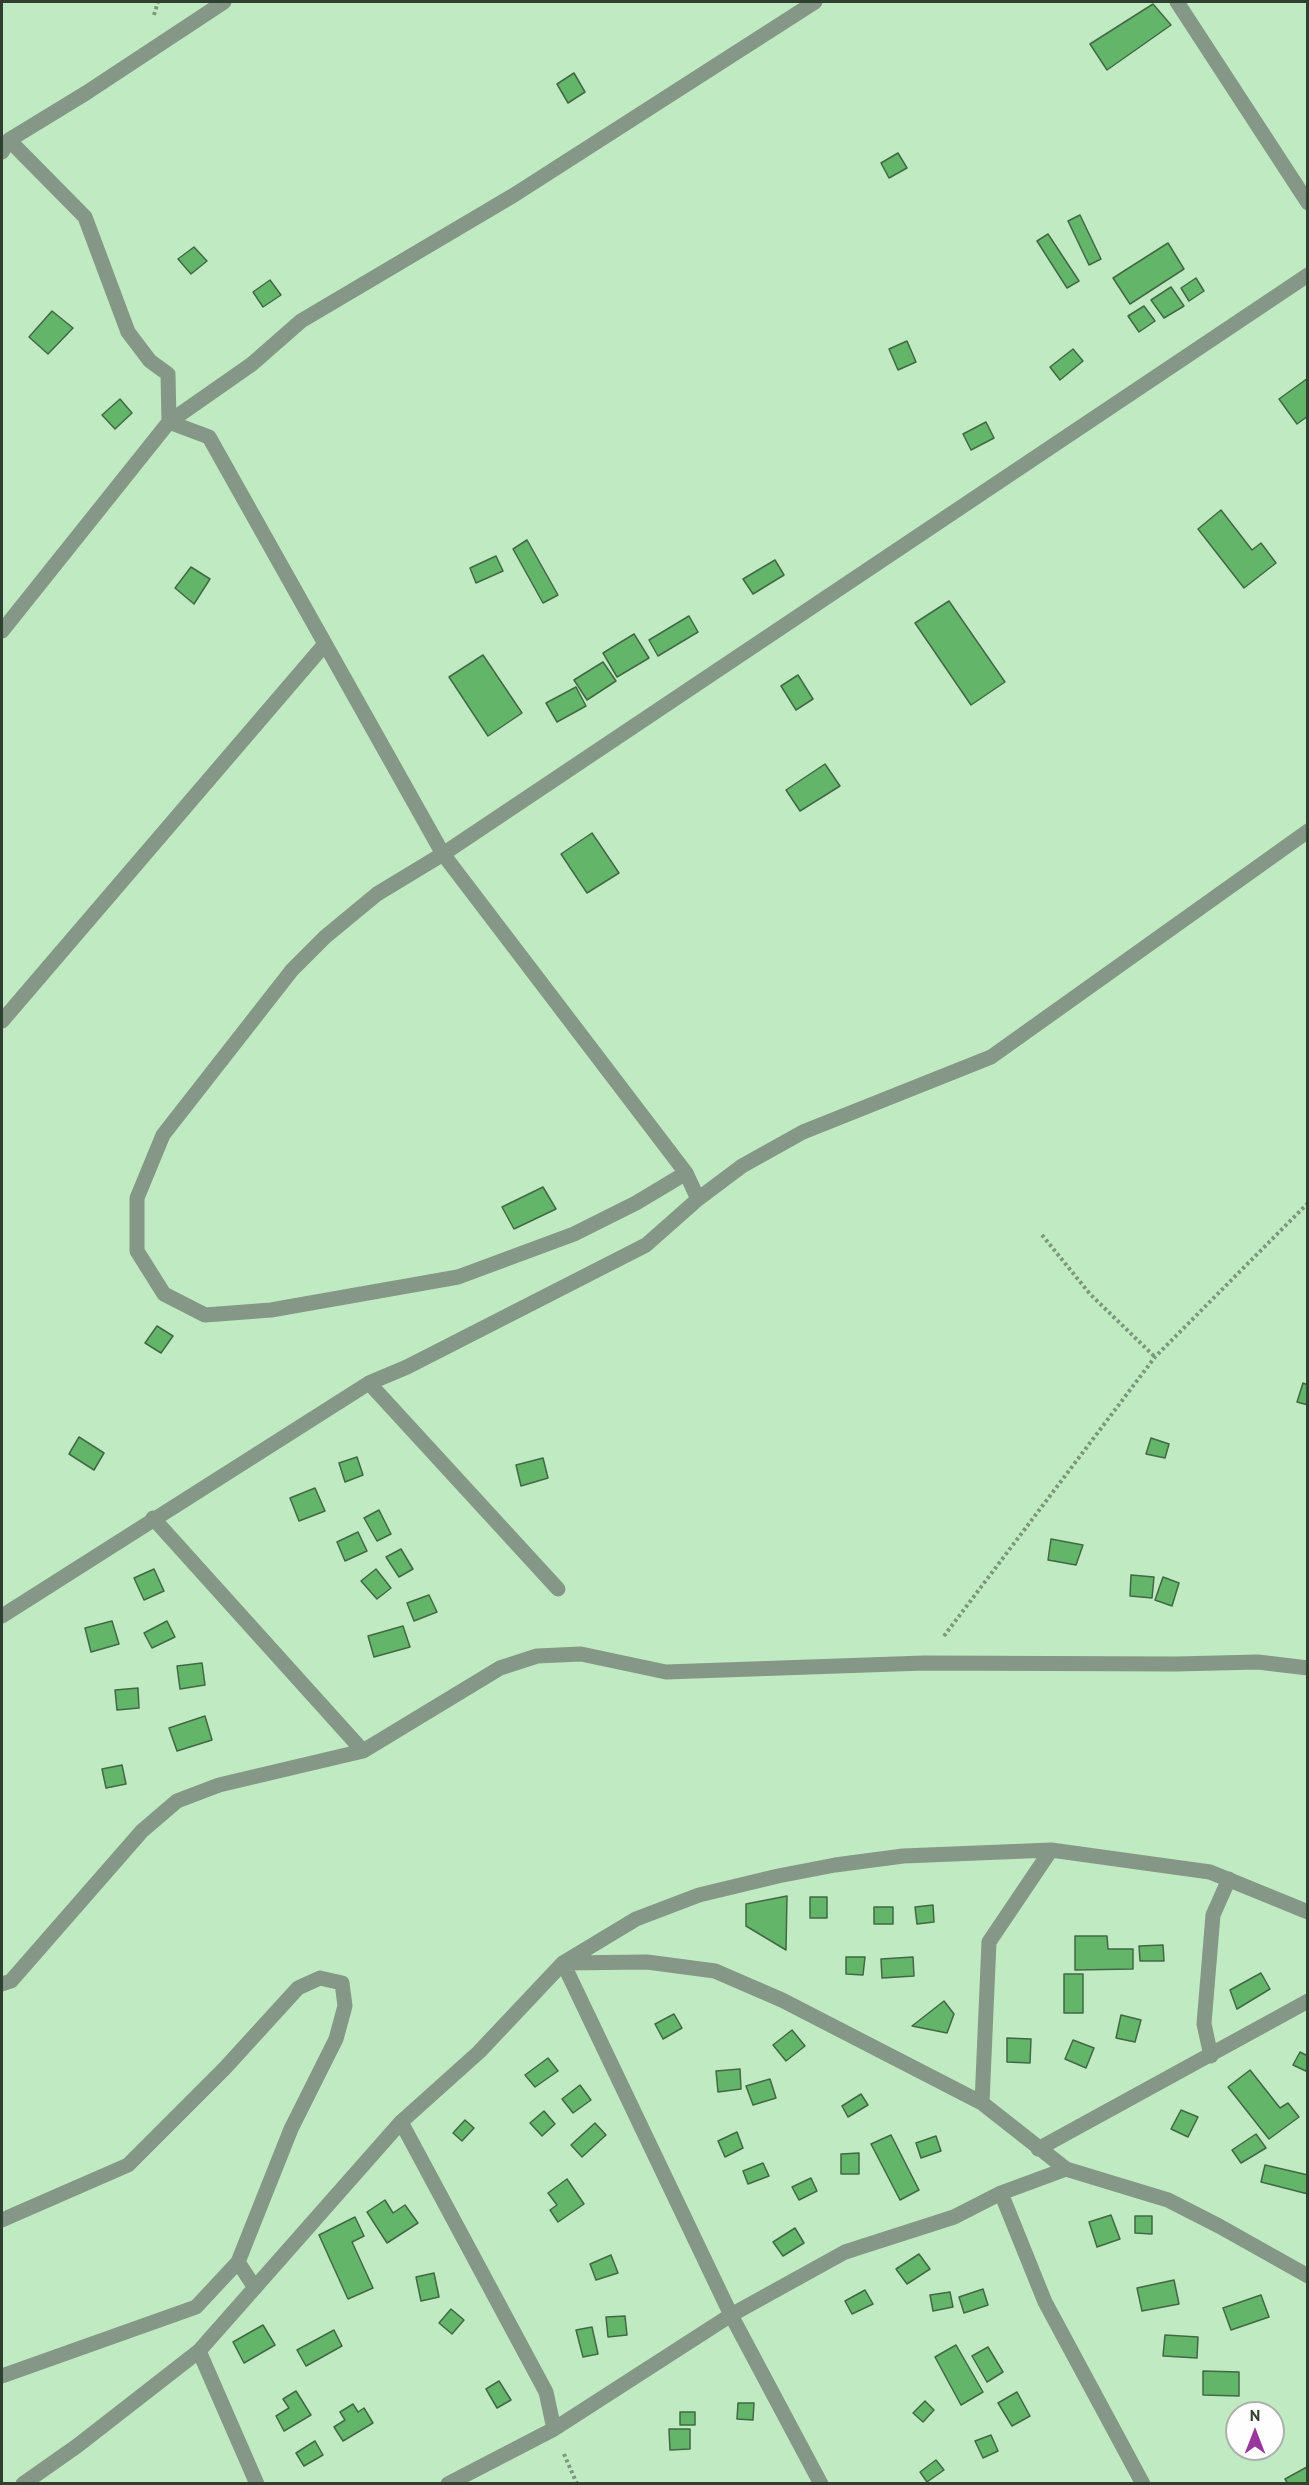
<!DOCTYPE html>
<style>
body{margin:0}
#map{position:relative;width:1309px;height:2485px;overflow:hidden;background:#c0eac1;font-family:"PT Sans",sans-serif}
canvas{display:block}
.frame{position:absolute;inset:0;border:3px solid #2f4030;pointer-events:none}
.north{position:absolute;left:1225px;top:2401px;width:60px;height:60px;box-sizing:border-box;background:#fefefe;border:2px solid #abb2ac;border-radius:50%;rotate:0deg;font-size:16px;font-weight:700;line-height:24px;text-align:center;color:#2f4030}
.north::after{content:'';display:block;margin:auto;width:21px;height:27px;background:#98369d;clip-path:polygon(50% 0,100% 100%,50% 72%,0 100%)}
</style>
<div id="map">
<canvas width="1309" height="2485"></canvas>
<div class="frame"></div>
<div class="north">N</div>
</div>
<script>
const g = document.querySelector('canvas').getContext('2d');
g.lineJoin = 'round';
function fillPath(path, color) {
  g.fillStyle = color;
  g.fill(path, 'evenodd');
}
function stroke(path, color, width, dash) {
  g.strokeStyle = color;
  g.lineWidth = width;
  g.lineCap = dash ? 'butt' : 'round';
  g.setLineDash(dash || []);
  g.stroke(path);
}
const building = new Path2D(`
 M1153,4l18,21 -64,45 -17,-26z
 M574,73l11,19 -17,11 -11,-19z
 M898,153l9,15 -18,10 -8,-15z
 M1080,215l21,44 -12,6 -21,-44z
 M1048,234l31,47 -12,7 -30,-47z
 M1168,243l16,26 -54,35 -17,-26z
 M194,247l13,14 -16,13 -13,-15z
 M1196,278l8,13 -15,10 -8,-13z
 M270,280l11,15 -18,12 -10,-15z
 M1171,287l13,19 -20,12 -13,-18z
 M1144,306l11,15 -16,11 -11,-16z
 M52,311l21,17 -25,26 -19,-17z
 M907,341l9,21 -18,8 -9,-21z
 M1073,349l10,12 -23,19 -10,-13z
 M1308,378v38l-11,8 -18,-25z
 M120,399l12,14 -17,16 -13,-14z
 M986,422l8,16 -23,12 -8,-16z
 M1221,510l31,40 9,-7 15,20 -32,25 -46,-59z
 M527,540l31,55 -15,8 -30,-54z
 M496,556l7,15 -27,12 -6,-15z
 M775,560l9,15 -31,19 -10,-15z
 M191,567l19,12 -16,25 -19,-16z
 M949,601l56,81 -34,23 -56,-82z
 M689,616l9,16 -40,24 -9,-16z
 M634,634l15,24 -32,19 -14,-24z
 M483,655l39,58 -34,23 -39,-59z
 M603,662l13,19 -29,19 -13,-20z
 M798,675l15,24 -17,11 -15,-24z
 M576,687l10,19 -29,16 -11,-19z
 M825,764l15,22 -40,25 -14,-21z
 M592,833l27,40 -32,20 -26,-39z
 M543,1187l13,22 -42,20 -12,-22z
 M157,1326l16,10 -12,17 -16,-10z
 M1303,1383l5,2v20l-11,-3z
 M79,1437l25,16 -10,17 -25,-16z
 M1151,1438l18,6 -4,14 -19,-4z
 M357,1457l6,18 -18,7 -6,-19z
 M543,1458l5,20 -27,8 -5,-21z
 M315,1488l10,23 -26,10 -9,-23z
 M379,1510l12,24 -14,7 -13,-23z
 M358,1532l9,19 -22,10 -8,-19z
 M1051,1539l32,6 -7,20 -28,-5z
 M401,1549l12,20 -14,8 -13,-20z
 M154,1569l10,22 -20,9 -10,-22z
 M376,1569l15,19 -14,11 -16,-18z
 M1131,1575l23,2 -2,21 -22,-2z
 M1163,1577l16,6 -7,23 -17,-6z
 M429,1595l8,17 -23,9 -7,-18z
 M112,1621l7,23 -28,8 -6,-24z
 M167,1621l8,16 -23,11 -8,-15z
 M403,1626l7,21 -36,10 -6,-21z
 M202,1663l3,22 -25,4 -3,-23z
 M138,1688l1,20 -22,2 -2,-20z
 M205,1716l7,24 -35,11 -8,-23z
 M122,1765l4,19 -20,4 -4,-19z
 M787,1896l-1,54 -40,-24v-22z
 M810,1897h17v21h-17z
 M933,1905l1,17 -17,2 -2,-17z
 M874,1907h19v17h-19z
 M1075,1936h32l1,13h25v20l-58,1z
 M1163,1945l1,16h-24l-1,-15z
 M846,1957h19l-2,18 -17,-1z
 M913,1957l1,19 -32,2 -1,-19z
 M1261,1973l9,16 -33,20 -7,-19z
 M1064,1974h19v39h-19z
 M944,2001l10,13 -7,19 -35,-7z
 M674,2014l8,14 -19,11 -8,-15z
 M1121,2015l20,5 -6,22 -19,-4z
 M792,2030l13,16 -19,15 -13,-16z
 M1007,2038l24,1 -1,24 -23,-1z
 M1073,2040l21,8 -8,20 -21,-9z
 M1300,2052l8,4v16l-15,-7z
 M548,2058l10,13 -23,16 -10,-12z
 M740,2069l1,20 -23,3 -2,-21z
 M1250,2070l30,38 8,-5 11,14 -30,22 -41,-52z
 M770,2079l6,19 -23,7 -7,-19z
 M580,2085l11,15 -18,13 -11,-14z
 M861,2094l7,11 -20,12 -6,-11z
 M1181,2110l17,7 -10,20 -17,-8z
 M544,2111l11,13 -13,12 -12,-13z
 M465,2120l9,8 -12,13 -9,-8z
 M595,2123l11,12 -24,22 -11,-12z
 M737,2132l6,16 -18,9 -7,-16z
 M1256,2134l10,14 -25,15 -9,-13z
 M891,2135l28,55 -19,10 -29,-56z
 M936,2136l5,15 -20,7 -5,-15z
 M859,2153v21h-18v-20z
 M763,2163l6,13 -21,8 -5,-13z
 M1265,2165l43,10v19l-47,-12z
 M811,2178l6,13 -18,9 -7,-13z
 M567,2179l17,25 -26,18 -8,-12 7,-5 -9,-12z
 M385,2200l8,13 12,-8 13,18 -31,20 -20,-31z
 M1111,2215l9,24 -23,8 -8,-25z
 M1135,2216h17v18l-17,-1z
 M355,2217l9,19 -12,6 21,46 -25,11 -29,-64z
 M795,2228l9,15 -21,13 -10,-14z
 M919,2254l11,15 -23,15 -11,-15z
 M611,2255l7,18 -22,7 -6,-16z
 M434,2273l5,24 -18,4 -5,-24z
 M1174,2280l5,24 -37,7 -5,-23z
 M983,2289l5,16 -24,8 -5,-16z
 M865,2290l8,14 -21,10 -7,-13z
 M950,2292l3,15 -20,4 -3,-16z
 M1261,2295l8,22 -38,13 -8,-22z
 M451,2309l13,11 -12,14 -13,-11z
 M625,2316l2,19 -19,2 -2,-20z
 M263,2325l12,20 -31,18 -11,-21z
 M592,2327l6,27 -15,3 -7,-27z
 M334,2330l8,16 -36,20 -9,-16z
 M1165,2335l33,2 -1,21 -34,-2z
 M956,2345l27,47 -22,13 -26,-48z
 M988,2347l15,25 -16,10 -15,-26z
 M1203,2371l36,1v24l-36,-1z
 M499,2381l12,19 -14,8 -11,-19z
 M296,2391l15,24 -27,16 -8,-15 13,-8 -6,-9z
 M1017,2392l13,24 -18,10 -14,-23z
 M925,2401l9,9 -11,12 -10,-9z
 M738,2403h16l-1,17 -16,-1z
 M353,2404l5,8 6,-4 9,15 -30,18 -9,-14 11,-7 -5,-8z
 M680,2412h15v13h-15z
 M669,2429h21v20l-20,1z
 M991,2435l7,16 -15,7 -8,-17z
 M315,2441l8,14 -19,11 -8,-13z
 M936,2460l8,10 -17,12 -7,-10z
 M1307,2467l1,17h-20l-3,-5z`);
fillPath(building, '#63b56a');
stroke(building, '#436845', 1.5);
stroke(new Path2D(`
 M154,15l4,-13
 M1042,1235l48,59 65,63
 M944,1636l211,-279 153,-154
 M564,2454l13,30`), '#7a987b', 4, [3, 3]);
stroke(new Path2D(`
 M1177,2l131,201
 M9,140l76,77 43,115 22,29 18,13 1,48 40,15 234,417 243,319 12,26
 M2,152l7,-12 77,-47 138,-91
 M2,631l167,-209 83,-58 49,-43 213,-126 301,-193
 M2,1021l323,-377
 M686,1173l-50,30 -62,31 -116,43 -187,33 -66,5 -41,-21 -27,-43v-53l26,-63 129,-165 33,-33 52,-43 66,-40 865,-579
 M369,1383l189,206
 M153,1518l210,233
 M2,1616l367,-233 38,-16 239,-122 52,-46 44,-33 61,-34 188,-75 317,-226
 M2,1984l9,-3 131,-150 35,-30 42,-16 144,-34 137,-83 37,-12 44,-2 85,18 258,-9 252,1 82,-2 50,6
 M1211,2056l-7,-32 9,-109 16,-36
 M982,2103l7,-161 62,-92
 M401,2122l145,270 8,37
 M1038,2149l270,-148
 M1001,2193l44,109 98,182
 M2,2220l126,-55 97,-97 73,-80 22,-10 22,5 3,23 -9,33 -45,90 -53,133 17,26
 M199,2351l58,133
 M2,2376l194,-69 42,-45
 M23,2484l54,-38 122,-95 202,-229 78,-70 84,-89 73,-44 63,-24 79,-19 57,-11 68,-9 148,-6 159,22 98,40
 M448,2484l106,-55 177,-114 114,-63 109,-35 47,-24 65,-24
 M821,2484l-90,-169 -168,-352 84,-1 68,9 67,29 200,103 84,66 102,31 51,26 89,50`), '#859786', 15);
</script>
